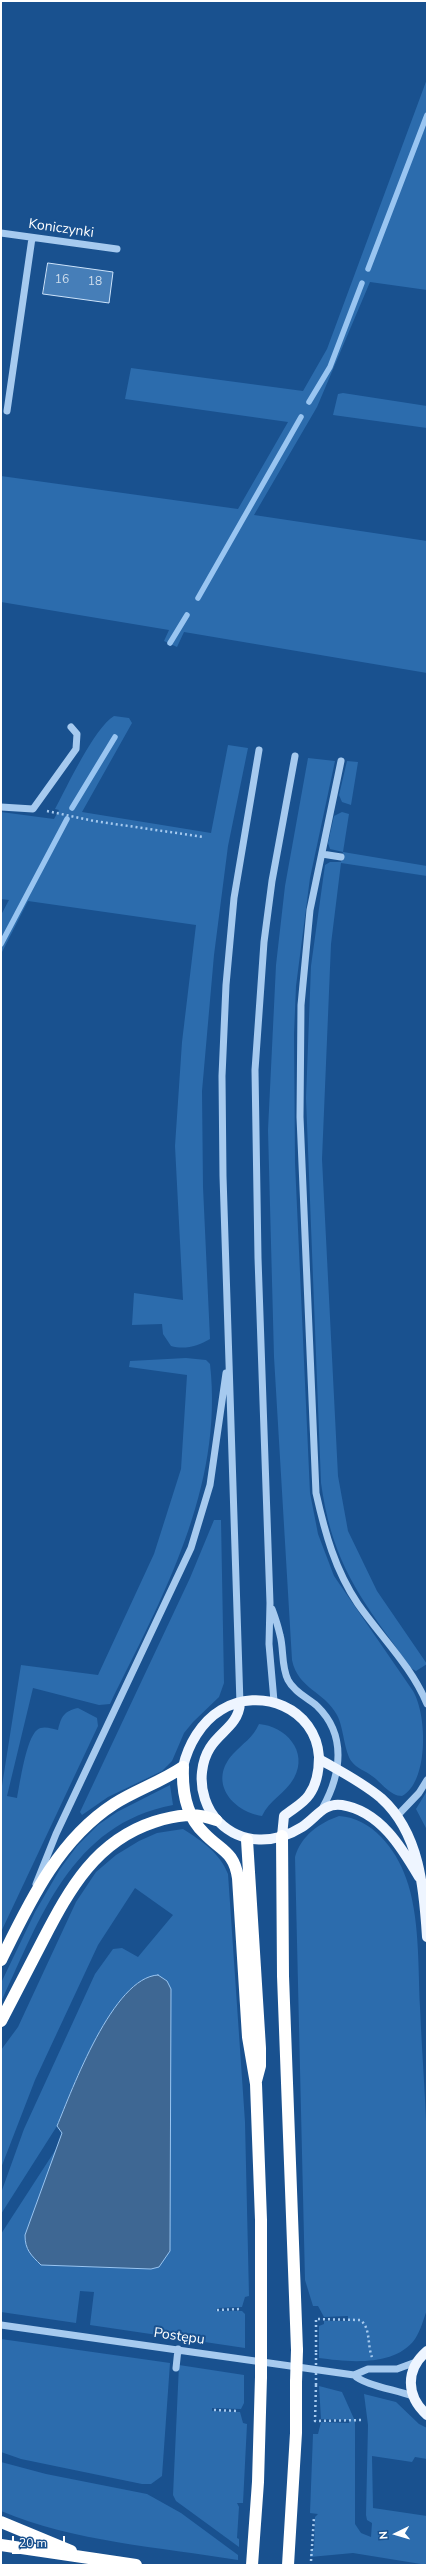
<!DOCTYPE html>
<meta charset="utf-8">
<style>
body{margin:0}
#map{position:relative;width:428px;height:2566px;overflow:hidden;background:#19518f;font-family:"Nunito Sans",sans-serif}
canvas{display:block}
.frame{position:absolute;inset:0;border:2px solid #fff;pointer-events:none}
.north{position:absolute;left:376px;top:2514px;width:40px;height:40px;-webkit-text-stroke:3px #19518f;paint-order:stroke;rotate:265deg;font-size:11px;font-weight:700;line-height:16px;text-align:center;color:#fff}
.north::after{content:'';display:block;margin:auto;width:14px;height:18px;background:#fff;clip-path:polygon(50% 0,100% 100%,50% 72%,0 100%)}
.scale{position:absolute;left:12px;top:2536px;width:53px;height:18px;box-sizing:border-box;border:2px solid #fff;border-top:0;padding-left:5px;font-size:12px;line-height:14px;white-space:nowrap;color:#fff;-webkit-text-stroke:3px #19518f;paint-order:stroke}
</style>
<div id="map">
<canvas width="428" height="2566"></canvas>
<div class="frame"></div>
<div class="north">N</div>
<div class="scale">20 m</div>
</div>
<script>
const g = document.querySelector('canvas').getContext('2d');
g.lineJoin = 'round';
function fillPath(path, color) {
  g.fillStyle = color;
  g.fill(path, 'evenodd');
}
function stroke(path, color, width, dash) {
  g.strokeStyle = color;
  g.lineWidth = width;
  g.lineCap = dash ? 'butt' : 'round';
  g.setLineDash(dash || []);
  g.stroke(path);
}
function write(font, color, halo, rows, align = 'center') {
  g.font = font + ' "Nunito Sans",sans-serif';
  g.lineWidth = 4;
  g.setLineDash([]);
  g.textBaseline = 'middle';
  g.strokeStyle = halo;
  g.fillStyle = color;
  for (const [text, x, y, turn = 0] of rows) {
    g.save();
    g.translate(x, y);
    g.rotate((+turn || 0) * Math.PI / 180);
    g.textAlign = isNaN(turn) ? turn : align;
    if (halo) g.strokeText(text, 0, 0);
    g.fillText(text, 0, 0);
    g.restore();
  }
}
fillPath(new Path2D(`
 M427,79v211l-57,-8 -53,125 -63,108 173,26v132l-243,-41 -7,15 -13,-6 5,-11 -168,-28v-126l237,33 50,-87 -163,-23 6,-31 172,23 24,-42z
 M343,393l84,13v22l-94,-13 5,-21z
 M114,716l15,2 3,5 -50,89 129,21 17,-88 20,3 -20,98 -14,109 -12,136 1,96 7,152c-12,7 -25,11 -39,7l-8,-12 -1,-10 -30,1 2,-32 49,7 -8,-154 7,-104 14,-117 -168,-24 -27,53v-39l8,-15 -8,-1v-87l53,7 5,-9 -4,-1c12,-22 39,-81 59,-93z
 M308,758l27,3 -25,117 -14,108 -2,48 1,129 15,330 8,41 16,42 79,115c15,26 15,92 -11,105 -12,0 -21,-14 -30,-20 -6,-5 -16,-8 -20,-14 -8,-10 -8,-34 -15,-47 -13,-24 -39,-26 -45,-55l-18,-303 -6,-227 8,-165 9,-79z
 M347,761l11,1 -7,43 -9,-3 -3,-7z
 M342,812l7,2 -6,38 84,14v10l-86,-13 -10,81 -9,215 16,317 10,55 29,60 50,73 -11,7c-10,-4 -17,-20 -23,-28 -41,-56 -62,-90 -72,-160l-15,-385 5,-132 14,-101 5,-3h11l2,-10 -13,-3 -2,-6 6,-27z
 M186,1358l20,2 4,4c14,124 -48,234 -100,340l-11,1 -66,-17 -26,108 10,2c3,-15 9,-59 20,-68 6,-5 15,-1 21,0 3,-13 6,-19 20,-22l19,10 1,8 -97,206v-140l20,-127 77,10 56,-121 27,-85 6,-94 -58,-8 1,-6z
 M214,1520h7l3,163 -5,14 -26,25 -9,11 -12,28 -10,10 -54,26 -26,18 -2,-3 110,-234z
 M259,1724c26,2 50,27 35,54 -8,15 -25,22 -32,38 -31,-5 -54,-35 -29,-62 10,-11 20,-16 26,-30z
 M170,1785l3,20c-102,19 -133,114 -172,197v-19l34,-71 25,-43 17,-23 21,-21 19,-13z
 M427,1791v39l-11,-21z
 M339,1816c33,2 57,33 67,62 14,38 12,90 14,129 2,48 6,95 7,143 1,53 0,107 0,160 -4,10 -6,20 -12,29 -20,28 -67,23 -96,19v-32l5,-2v-3h24v-5l-24,1 -6,-11h-5l-8,-26 -10,-423c6,-21 24,-34 44,-41z
 M183,1829c19,12 37,24 45,45l17,248 4,174 -4,1 -3,10 -25,1 -1,3h26l3,3v34l-155,-23 4,-33 -14,-1 -4,32 -75,-11v-78l57,-88 -33,89c0,15 6,20 16,30l110,4 8,-2 11,-16 1,-262 -4,-8 -9,-6 -77,93 -24,58 -56,88v-21l23,-64 71,-155 18,-25 9,-1 16,9 35,-42 -38,-27 -37,57 -63,135 -34,88v-118l17,-23 58,-125 20,-30 20,-17 23,-14 18,-8z
 M1,2339l169,24 -8,113 -11,8h-9l-121,-25 -20,-7z
 M179,2365l65,10v28l-3,6 -29,-1v3l28,1 3,11 4,1 -4,79h-6l2,4 -2,31 2,1v8l-63,-46 -3,-6z
 M319,2386l23,6 13,29v103l6,9 10,4 1,-14 -5,-3 -1,-5 2,-90 -4,-31 32,8 23,22 8,4v31l-12,-2 -3,5 -40,-6 1,52 54,8v49l-74,-12 -43,4 1,-8 3,-1 1,-31 3,-3 -8,-1 3,-79h5l3,-12 28,1 1,-3 -29,-1z
 M1,2462l45,12 101,20 34,19 57,42v5c-79,-13 -163,-18 -237,-49z`), '#2c6cad');
const water = new Path2D(`
 M158,1975l9,6 4,8 -1,262 -11,16 -8,2 -110,-4c-10,-10 -16,-15 -16,-30l37,-102 -5,-7c15,-36 56,-149 101,-151z`);
fillPath(water, '#3e6793');
stroke(water, '#99c5f1', 1);
stroke(new Path2D(`
 M368,269l59,-154
 M309,402l21,-35 32,-84
 M198,598l103,-181
 M170,643l17,-28
 M72,808l43,-71
 M1,944l66,-125`), '#99c5f1', 5.5);
const building = new Path2D(`
 M48,263l65,9 -4,31 -66,-9z`);
fillPath(building, '#467eb8');
stroke(building, '#cde3fa', 1);
stroke(new Path2D(`
 M47,811l47,10 110,16
 M217,2310l24,-1
 M316,2352v-33l44,1c11,7 7,25 12,37
 M316,2385l-1,36 47,-1
 M214,2410l25,1
 M311,2561l3,-44`), '#a6caef', 2.5, [2, 3]);
stroke(new Path2D(`
 M1,233l116,16
 M7,411l25,-173
 M341,761l-31,149 -9,95 -1,112 16,376c9,40 19,77 42,111 23,33 54,63 69,100
 M1,807l32,2 43,-60 1,-15 -6,-7
 M322,854l19,3
 M272,1609c3,8 6,17 8,26 4,14 1,31 8,45 6,12 20,18 29,26 30,29 24,68 6,101
 M274,1701l-5,-57 1,-41 -12,-345 -3,-188 9,-128 8,-61 23,-125
 M240,1704l-17,-528 -1,-100 4,-91 8,-87 25,-148
 M397,1816l22,-23 8,-13
 M36,1884l20,-50 135,-286 19,-63 16,-112
 M1,2325l353,50c9,10 43,15 58,21
 M176,2368l2,-19
 M354,2375l14,-6h29l19,-7`), '#a6caef', 7);
stroke(new Path2D(`
 M240,1704c-3,29 -34,29 -38,68 -2,17 4,38 17,50 23,23 56,22 83,5 14,-9 22,-25 40,-22 38,6 60,43 77,72
 M319,1759c21,12 43,23 62,39 39,35 43,91 46,139
 M183,1767c5,-22 18,-45 38,-57 39,-24 95,-2 98,47 0,12 -2,27 -10,38 -6,9 -17,14 -25,21l-2,20
 M427,2351c-22,19 -21,45 0,64`), '#eef5ff', 10);
stroke(new Path2D(`
 M183,1767c-1,24 3,49 21,66 17,18 30,18 34,45l10,159 8,47 5,136v126
 M282,1836l1,140 14,374
 M247,1840l13,208v18l-4,15
 M1,1960c28,-57 57,-120 113,-156 22,-14 47,-22 69,-37
 M1,2021c14,-27 28,-54 42,-81 27,-52 53,-99 111,-118 22,-7 41,-10 62,-2
 M1,2522l70,29
 M1,2545l135,20
 M252,2565l6,-83 3,-105
 M288,2565l8,-132v-51`), '#fff', 12);
stroke(new Path2D(`
 M316,2385v-33`), '#a6caef', 2.5, [2, 3]);
stroke(new Path2D(`
 M261,2377v-31
 M296,2382l1,-32`), '#fff', 12);
write('12px', '#d1dfed', null, [
 ["16",62,280],
 ["18",95,282]
]);
write('14px', '#fff', '#19518f', [
 ["Koniczynki",61,229,8],
 ["Postępu",179,2337,8]
]);
</script>
